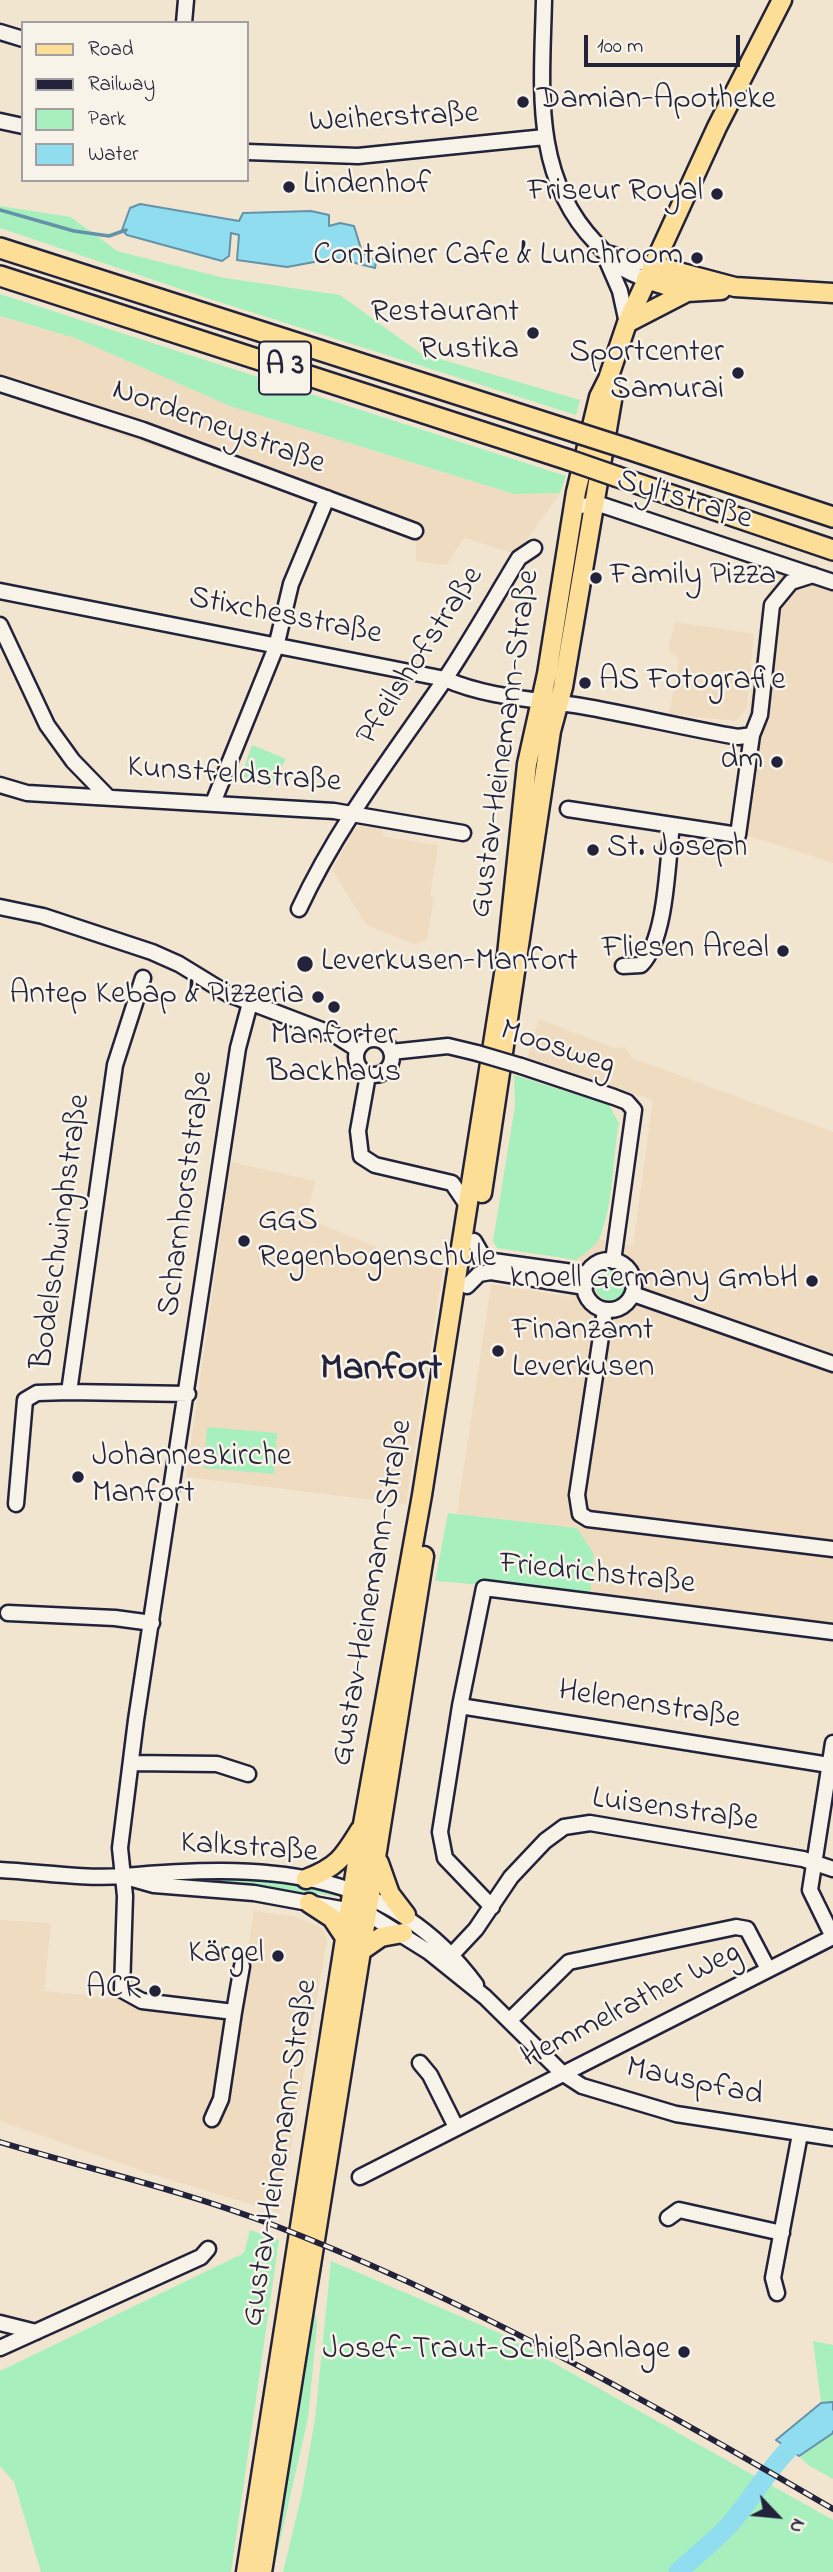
<!DOCTYPE html>
<meta charset="utf-8">
<style>
body{margin:0}
#map{position:relative;width:833px;height:2572px;overflow:hidden;background:#f2e5d0;font-family:"Indie Flower",sans-serif}
canvas{display:block}
.legend{position:absolute;left:21px;top:21px;width:228px;height:161px;box-sizing:border-box;background:#f7f3e8;border:2px solid #a29fa3;margin:0;padding:9px 12px;list-style:none;font-size:21px;color:#22223b}
.legend li{display:flex;align-items:center;gap:14px;height:35px}
.legend b{width:35px;border:2px solid #a29fa3}
.north{position:absolute;left:742px;top:2481px;width:70px;height:70px;-webkit-text-stroke:5px #f7f3e8;paint-order:stroke;rotate:116deg;font-size:19px;font-weight:700;line-height:28px;text-align:center;color:#22223b}
.north::after{content:'';display:block;margin:auto;width:24px;height:32px;background:#22223b;clip-path:polygon(50% 0,100% 100%,50% 72%,0 100%)}
.scale{position:absolute;left:584px;top:35px;width:156px;height:32px;box-sizing:border-box;border:4px solid #22223b;border-top:0;padding-left:9px;font-size:21px;line-height:24px;white-space:nowrap;color:#22223b;-webkit-text-stroke:5px #f7f3e8;paint-order:stroke}
</style>
<div id="map">
<canvas width="833" height="2572"></canvas>
<ul class="legend">
<li><b style="height:9px;background:#fcde96"></b>Road</li>
<li><b style="height:9px;background:#22223b"></b>Railway</li>
<li><b style="height:19px;background:#a7efbd"></b>Park</li>
<li><b style="height:19px;background:#90ddf0"></b>Water</li>
</ul>
<div class="north">N</div>
<div class="scale">100 m</div>
</div>
<script>
const g = document.querySelector('canvas').getContext('2d');
g.lineJoin = 'round';
function fillPath(path, color) {
  g.fillStyle = color;
  g.fill(path, 'evenodd');
}
function stroke(path, color, width, dash) {
  g.strokeStyle = color;
  g.lineWidth = width;
  g.lineCap = dash ? 'butt' : 'round';
  g.setLineDash(dash || []);
  g.stroke(path);
}
function write(font, color, halo, rows, align = 'center') {
  g.font = font + ' "Indie Flower",sans-serif';
  g.lineWidth = 5;
  g.setLineDash([]);
  g.textBaseline = 'middle';
  g.strokeStyle = halo;
  g.fillStyle = color;
  for (const [text, x, y, turn = 0] of rows) {
    g.save();
    g.translate(x, y);
    g.rotate((+turn || 0) * Math.PI / 180);
    g.textAlign = isNaN(turn) ? turn : align;
    if (halo) g.strokeText(text, 0, 0);
    g.fillText(text, 0, 0);
    g.restore();
  }
}
fillPath(new Path2D(`
 M0,316l75,22 155,68 284,88 46,-1 -43,61 -53,-16 -18,27 -30,-4v-23l-416,-145z
 M802,561l31,11v291l-99,-32 27,-220 13,-33z
 M675,622l79,12 -7,74 -11,13 -67,-7 10,-54 -11,-11z
 M362,824l19,3 3,10 54,8 -8,51 4,2 -7,42 -12,4 -49,-19 -34,-56 23,-40z
 M539,1019l75,29 11,-1 7,11 201,74v494l-243,-32 4,-40 -17,-26 -120,-14 34,-230 79,13 6,-37 23,-21 34,7 20,-146 -126,-43z
 M231,1162l84,19 -9,37 101,42 36,9 -37,235 -220,-27z
 M254,1911l42,6 28,12 3,12 -47,272 -132,-40 -148,-52v-201l51,3 -7,68 195,19z`), '#efdbc0');
fillPath(new Path2D(`
 M0,206l71,11 46,34 108,27 115,17 80,58 160,47 -4,15 -363,-115 -213,-72z
 M0,294l566,182 -6,17 -46,1 -284,-88 -155,-68 -75,-22z
 M252,745l34,14 -16,29 -29,-12z
 M514,1075l95,30 10,18c-7,36 -5,79 -19,114 -4,9 -17,17 -24,23l-79,-12 -4,-7 22,-135z
 M595 1285a15 15 0 1 1 30 0a15 15 0 1 1-30 0Z
 M207,1427l70,6 -3,41 -70,-6z
 M448,1513l129,15 17,26 -4,40 -155,-13z
 M232,1878l105,12 -1,6 -113,-14 -34,2 -13,-4z
 M250,2230l29,10 -48,332h-190l-27,-90 -14,-16v-95l244,-118z
 M331,2261l173,74 329,185v52h-550l19,-79 13,-74z
 M310,2315l6,1 1,10 -9,92 -35,154h-4z
 M813,2341l20,4v57h-12z
 M833,2433v46l-25,-14 -9,-9z`), '#a7efbd');
const water = new Path2D(`
 M140,204l99,17 4,-8 68,-2 18,4v11l11,-3 14,3 8,26 14,9 -1,7 -39,-10 -49,9 -50,-7 2,-25 -8,-2 -2,23 -7,5 -95,-26 -5,-5 8,-22z
 M821,2403l12,-1v31l-34,23 -23,-16z`);
fillPath(water, '#90ddf0');
stroke(water, '#6492a8', 2);
stroke(new Path2D(`
 M0,210l74,21 35,5 17,-6`), '#6492a8', 3.5);
stroke(new Path2D(`
 M678,2572c17,-16 37,-31 53,-49 33,-38 50,-83 102,-103`), '#90ddf0', 19);
const minor = new Path2D(`
 M544,0c-2,86 -13,176 52,243 18,19 23,27 50,36
 M184,23l2,-23
 M0,32l23,7
 M0,121l23,5
 M247,152l111,4 187,-19
 M606,253l46,12
 M607,261l13,30 7,32
 M0,384l143,46 272,101
 M574,506l28,-1 231,77
 M0,591l445,88c43,19 90,20 136,27 52,9 104,22 157,31l14,-2
 M0,625l47,100 26,36 34,35
 M0,785l27,8 307,18 129,22
 M213,803l63,-156 15,-63 36,-86
 M568,809l170,26 14,-100 8,-20 12,-110 19,-23 22,-7
 M0,907l43,9 109,36 27,12 49,30 107,41 22,14
 M299,909c38,-82 93,-153 144,-227 27,-40 51,-83 76,-124l15,-10
 M623,966l18,-1c26,-27 26,-102 31,-140
 M356 1057a18 18 0 1 1 36 0a18 18 0 1 1-36 0Z
 M391,1052l57,-6 29,7
 M521,1066l93,31 13,5 7,8 -21,151
 M368,1075l-10,56 3,25 14,9 77,18 15,22
 M474,1241l8,14 11,6 94,13
 M584 1285a25 25 0 1 1 50 0a25 25 0 1 1-50 0Z
 M467,1286l12,-12 12,-2 94,15
 M633,1294l200,70
 M605,1310l-28,185 3,19 8,5 245,30
 M69,1392l119,2
 M16,1504l9,-104 12,-7 32,-1 46,-327 28,-87
 M8,1613l107,5 37,5
 M460,1706l369,59
 M131,1763l86,1 31,10
 M0,1870c40,2 83,9 123,6 136,-12 264,-12 353,109
 M122,1876l32,9 100,8 114,21 61,38 56,45 77,76 20,13 94,28 157,24
 M492,1907l-47,-49 -5,-26 20,-126 24,-118 349,44
 M833,1937l-23,-47 23,-147
 M446,1961l30,-32 35,-52 34,-36 19,-14 26,-4 213,36 30,10
 M234,2012l8,-46
 M510,2020l59,-58 167,-35 11,2 21,40
 M420,2063l10,12 26,52
 M212,2119l9,-20 13,-87 -92,-11 -20,-11 3,-94 -5,-48 16,-128 102,-672 12,-45
 M360,2177l473,-240
 M668,2218l11,-8 103,23
 M777,2293l-4,-15 27,-144
 M0,2323l36,9
 M0,2348l201,-91 7,-8`);
const major = new Path2D(`
 M652,265l83,22 98,6
 M646,279l41,13 34,-2
 M627,323l60,-31
 M482,1193l69,-462 12,-44 49,-287 -4,-21
 M379,1863l11,31 16,21
 M306,1879c31,-12 37,-21 54,-49
 M309,1903l23,15 14,21
 M361,1951l20,-14 22,-4
 M246,2572l117,-748 59,-329 85,-540 20,-191 20,-90 29,-182 23,-95 9,-18 19,-56 90,-196 65,-127
 M262,2572l162,-1016`);
const highway = new Path2D(`
 M0,248l575,184
 M0,276l569,184
 M625,448l208,69
 M618,477l215,73`);
stroke(minor, '#22223b', 19);
stroke(major, '#22223b', 23);
stroke(highway, '#22223b', 24);
stroke(minor, '#f7f3e8', 14);
stroke(major, '#fcde96', 18);
stroke(highway, '#fcde96', 19);
const rail = new Path2D(`
 M0,2142c89,27 181,48 268,81 199,76 382,179 565,286`);
stroke(rail, '#22223b', 6);
stroke(rail, '#f7f3e8', 3.5, [10]);
const minorBridge = new Path2D(`
 M477,1053l44,13`);
const highwayBridge = new Path2D(`
 M575,432l50,16
 M569,460l49,17`);
stroke(minorBridge, '#22223b', 19, []);
stroke(highwayBridge, '#22223b', 24, []);
stroke(minorBridge, '#f7f3e8', 14);
stroke(highwayBridge, '#fcde96', 19);
for (const [x, y, r, color] of [
 [523,102,7,"#22223b"],
 [289,187,7,"#22223b"],
 [717,194,7,"#22223b"],
 [697,258,7,"#22223b"],
 [533,333,7,"#22223b"],
 [738,373,7,"#22223b"],
 [596,578,7,"#22223b"],
 [585,683,7,"#22223b"],
 [777,762,7,"#22223b"],
 [593,850,7,"#22223b"],
 [783,951,7,"#22223b"],
 [305,964,9,"#22223b"],
 [318,997,7,"#22223b"],
 [334,1007,7,"#22223b"],
 [244,1241,7,"#22223b"],
 [812,1281,7,"#22223b"],
 [498,1351,7,"#22223b"],
 [78,1477,7,"#22223b"],
 [278,1956,7,"#22223b"],
 [155,1991,7,"#22223b"],
 [684,2352,7,"#22223b"]
]) {
  const dot = new Path2D();
  dot.arc(x, y, r, 0, 2 * Math.PI);
  g.fillStyle = color;
  g.fill(dot);
  stroke(dot, '#f7f3e8', 2.5);
}
for (const [x, y, w] of [
 [285,368,52]
]) {
  const box = new Path2D();
  box.roundRect(x - w / 2, y - 26.5, w, 53, 5);
  g.fillStyle = '#f7f3e8';
  g.fill(box);
  stroke(box, '#22223b', 2);
}
write('bold 30px', '#22223b', null, [
 ["A 3",285,368]
]);
write('32px', '#22223b', '#f7f3e8', [
 ["Damian-Apotheke",537,102,"left"],
 ["Lindenhof",303,187,"left"],
 ["Friseur Royal",703,194],
 ["Container Cafe & Lunchroom",683,258],
 ["Restaurant",519,315],
 ["Rustika",519,352],
 ["Sportcenter",724,355],
 ["Samurai",724,392],
 ["Family Pizza",610,578,"left"],
 ["AS Fotografie",599,683,"left"],
 ["dm",763,762],
 ["St. Joseph",607,850,"left"],
 ["Fliesen Areal",769,951],
 ["Leverkusen-Manfort",321,964,"left"],
 ["Antep Kebap & Pizzeria",304,997],
 ["Manforter",334,1038,"center"],
 ["Backhaus",334,1075,"center"],
 ["GGS",258,1223,"left"],
 ["Regenbogenschule",258,1260,"left"],
 ["knoell Germany GmbH",798,1281],
 ["Finanzamt",512,1333,"left"],
 ["Leverkusen",512,1370,"left"],
 ["Johanneskirche",92,1459,"left"],
 ["Manfort",92,1496,"left"],
 ["Kärgel",264,1956],
 ["ACR",141,1991],
 ["Josef-Traut-Schießanlage",670,2352]
], 'right');
write('32px', '#22223b', '#f7f3e8', [
 ["Weiherstraße",394,120,-3],
 ["Norderneystraße",218,429,20],
 ["Syltstraße",684,502,17],
 ["Stixchesstraße",285,618,11],
 ["Pfeilshofstraße",422,657,-57],
 ["Gustav-Heinemann-Straße",507,744,-82],
 ["Kunstfeldstraße",234,777,4],
 ["Moosweg",557,1050,18],
 ["Scharnhorststraße",188,1194,-82],
 ["Bodelschwinghstraße",63,1232,-82],
 ["Friedrichstraße",597,1576,6],
 ["Gustav-Heinemann-Straße",374,1593,-80],
 ["Helenenstraße",649,1707,9],
 ["Luisenstraße",675,1812,8],
 ["Kalkstraße",249,1850,4],
 ["Hemmelrather Weg",632,2007,-27],
 ["Mauspfad",694,2084,12],
 ["Gustav-Heinemann-Straße",282,2153,-81]
]);
write('bold 38px', '#22223b', '#f7f3e8', [
 ["Manfort",381,1372]
]);
</script>
